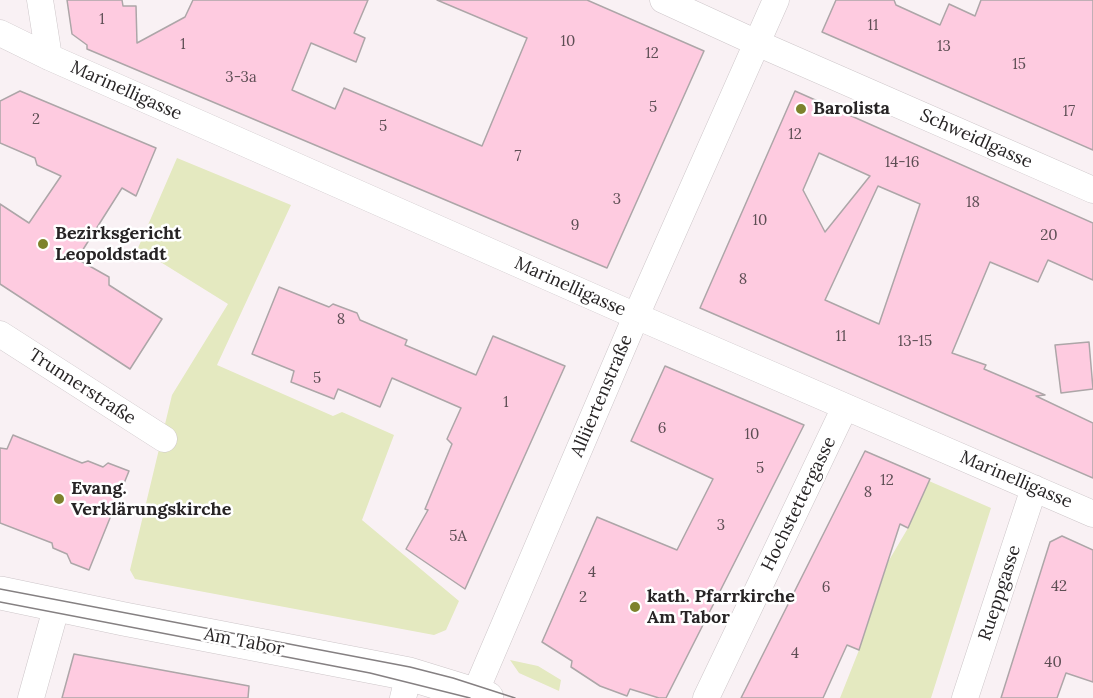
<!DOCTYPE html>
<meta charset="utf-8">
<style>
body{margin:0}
canvas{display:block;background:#f9f1f4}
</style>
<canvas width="1093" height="698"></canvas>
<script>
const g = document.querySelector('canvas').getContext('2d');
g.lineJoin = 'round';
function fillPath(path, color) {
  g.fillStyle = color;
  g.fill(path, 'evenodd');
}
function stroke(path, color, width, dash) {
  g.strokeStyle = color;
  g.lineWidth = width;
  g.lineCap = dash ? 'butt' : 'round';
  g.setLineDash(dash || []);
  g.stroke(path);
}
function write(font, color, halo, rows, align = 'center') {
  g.font = font + ' Lora,serif';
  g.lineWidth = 5;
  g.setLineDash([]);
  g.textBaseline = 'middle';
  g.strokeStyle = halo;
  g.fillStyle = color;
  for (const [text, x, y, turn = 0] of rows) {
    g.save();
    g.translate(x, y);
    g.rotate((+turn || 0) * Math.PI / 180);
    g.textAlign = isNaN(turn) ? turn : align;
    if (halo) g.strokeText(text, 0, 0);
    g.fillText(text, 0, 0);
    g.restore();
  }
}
fillPath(new Path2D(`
 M177,158l114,47 -74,160 116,51 9,-4 52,23 -32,85 97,81 -13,29 -12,5 -299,-56 -5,-9 42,-175 56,-91 -90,-56z
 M929,481l62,27 -60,190h-91l19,-48 29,-88 20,-34z
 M510,660l28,6 23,14 -2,11 -40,-18z`), '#e4e9c0');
const building = new Path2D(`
 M67,0h55l1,6h13l1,37 48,-26 8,-17h175l-14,33 11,5 -9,24 -45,-19 -19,47 43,19 9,-21 138,58 45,-108 -90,-38h150l117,51 -97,217 -520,-219v-4l-15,-11z
 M836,0h58l2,5 44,20 9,-21 26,12 6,-16h112v150l-271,-118z
 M20,91l136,57 -20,48 -14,-8 -45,71 32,18v8l53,34 -32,50 -130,-85v-80l29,19 32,-47 -24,-11 -2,-7 -35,-15v-42z
 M795,91l298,132v57l-45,-20 -10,22 -48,-20 -38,91 34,12 -2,4 61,26 -9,1 57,27v55l-393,-170zM819,153l51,23 -45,56 -22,-42zM878,186l42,18 -41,120 -54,-24z
 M279,287l50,20 4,-3 24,9 3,7 47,20 -2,5 71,30 17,-39 72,30 -100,223 -59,-40 22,-39 -3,-1 27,-65 -5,-5 14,-31 -69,-30 -12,29 -42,-18 -4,10 -43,-17 3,-11 -42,-17z
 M1089,342l4,47 -32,4 -6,-48z
 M665,366l139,59 -138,273h-7l-29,-9 -3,7 -27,-10 -29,-19 1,-6 -30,-19 55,-125 80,33 36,-71 -82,-38z
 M13,435l69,28 6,-2 15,6 5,-4 21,8 -40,99 -18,-7 -4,-9 -14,-6 -1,-5 -52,-20v-75l7,1z
 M865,451l65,28 -22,49 -8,-4 -41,126 -12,-5 -24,53h-82z
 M1062,536l31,14v132l-27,-9 -9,25h-56l49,-156z
 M74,654l175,32 -1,12h-186z`);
fillPath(building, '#fecbe0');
stroke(building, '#ada6a8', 1.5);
const minor = new Path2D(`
 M40,0l9,57
 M663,0l94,43 336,147
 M0,33l49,24 587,259 457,198
 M0,334l164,105
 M475,693l168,-393 133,-300
 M31,698l26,-93
 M403,698l6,-24
 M706,698l139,-291
 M965,698l69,-210`);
const tertiary = new Path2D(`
 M0,593l124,26 285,55 78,24`);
stroke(minor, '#cdc6c9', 27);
stroke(tertiary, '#cdc6c9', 34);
stroke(minor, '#fff', 26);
stroke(tertiary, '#fff', 33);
stroke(new Path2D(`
 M0,589l410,78 43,11 62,20
 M0,602l370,71 100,25`), '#858082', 1.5);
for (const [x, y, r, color] of [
 [801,109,6,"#7d822c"],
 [43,244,6,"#7d822c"],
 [59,499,6,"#7d822c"],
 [635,607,6,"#7d822c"]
]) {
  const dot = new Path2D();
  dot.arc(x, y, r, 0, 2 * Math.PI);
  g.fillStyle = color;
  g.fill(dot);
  stroke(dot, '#fff', 2);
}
write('15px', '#5d4e54', null, [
 ["1",102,20],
 ["11",873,26],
 ["10",568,42],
 ["1",183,45],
 ["13",944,47],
 ["12",652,54],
 ["15",1019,65],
 ["3-3a",241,78],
 ["5",653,108],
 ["17",1069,112],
 ["2",36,120],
 ["5",383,127],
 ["12",795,135],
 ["7",518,157],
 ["14-16",902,163],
 ["3",617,200],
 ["18",973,203],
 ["10",760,221],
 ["9",575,226],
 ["20",1049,236],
 ["8",743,280],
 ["8",341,320],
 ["11",841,337],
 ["13-15",915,342],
 ["5",317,379],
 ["1",506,403],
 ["6",662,429],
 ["10",752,435],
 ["5",760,469],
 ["12",887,481],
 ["8",868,493],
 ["3",721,526],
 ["5A",458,537],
 ["4",592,573],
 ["42",1059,587],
 ["6",826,588],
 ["2",583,598],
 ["4",795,654],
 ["40",1053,663]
]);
write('18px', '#272425', '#fff', [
 ["Marinelligasse",126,91,24],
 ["Schweidlgasse",976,139,24],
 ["Marinelligasse",570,287,24],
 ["Trunnerstraße",82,387,33],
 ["Alliiertenstraße",602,396,-67],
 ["Marinelligasse",1016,480,23],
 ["Hochstettergasse",799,504,-64],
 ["Rueppgasse",1000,593,-72],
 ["Am Tabor",244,642,11]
]);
write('bold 18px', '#272425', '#fff', [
 ["Barolista",813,109],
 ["Bezirksgericht",55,234],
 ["Leopoldstadt",55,255],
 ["Evang.",71,489],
 ["Verklärungskirche",71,510],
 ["kath. Pfarrkirche",647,597],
 ["Am Tabor",647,618]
], 'left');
</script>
